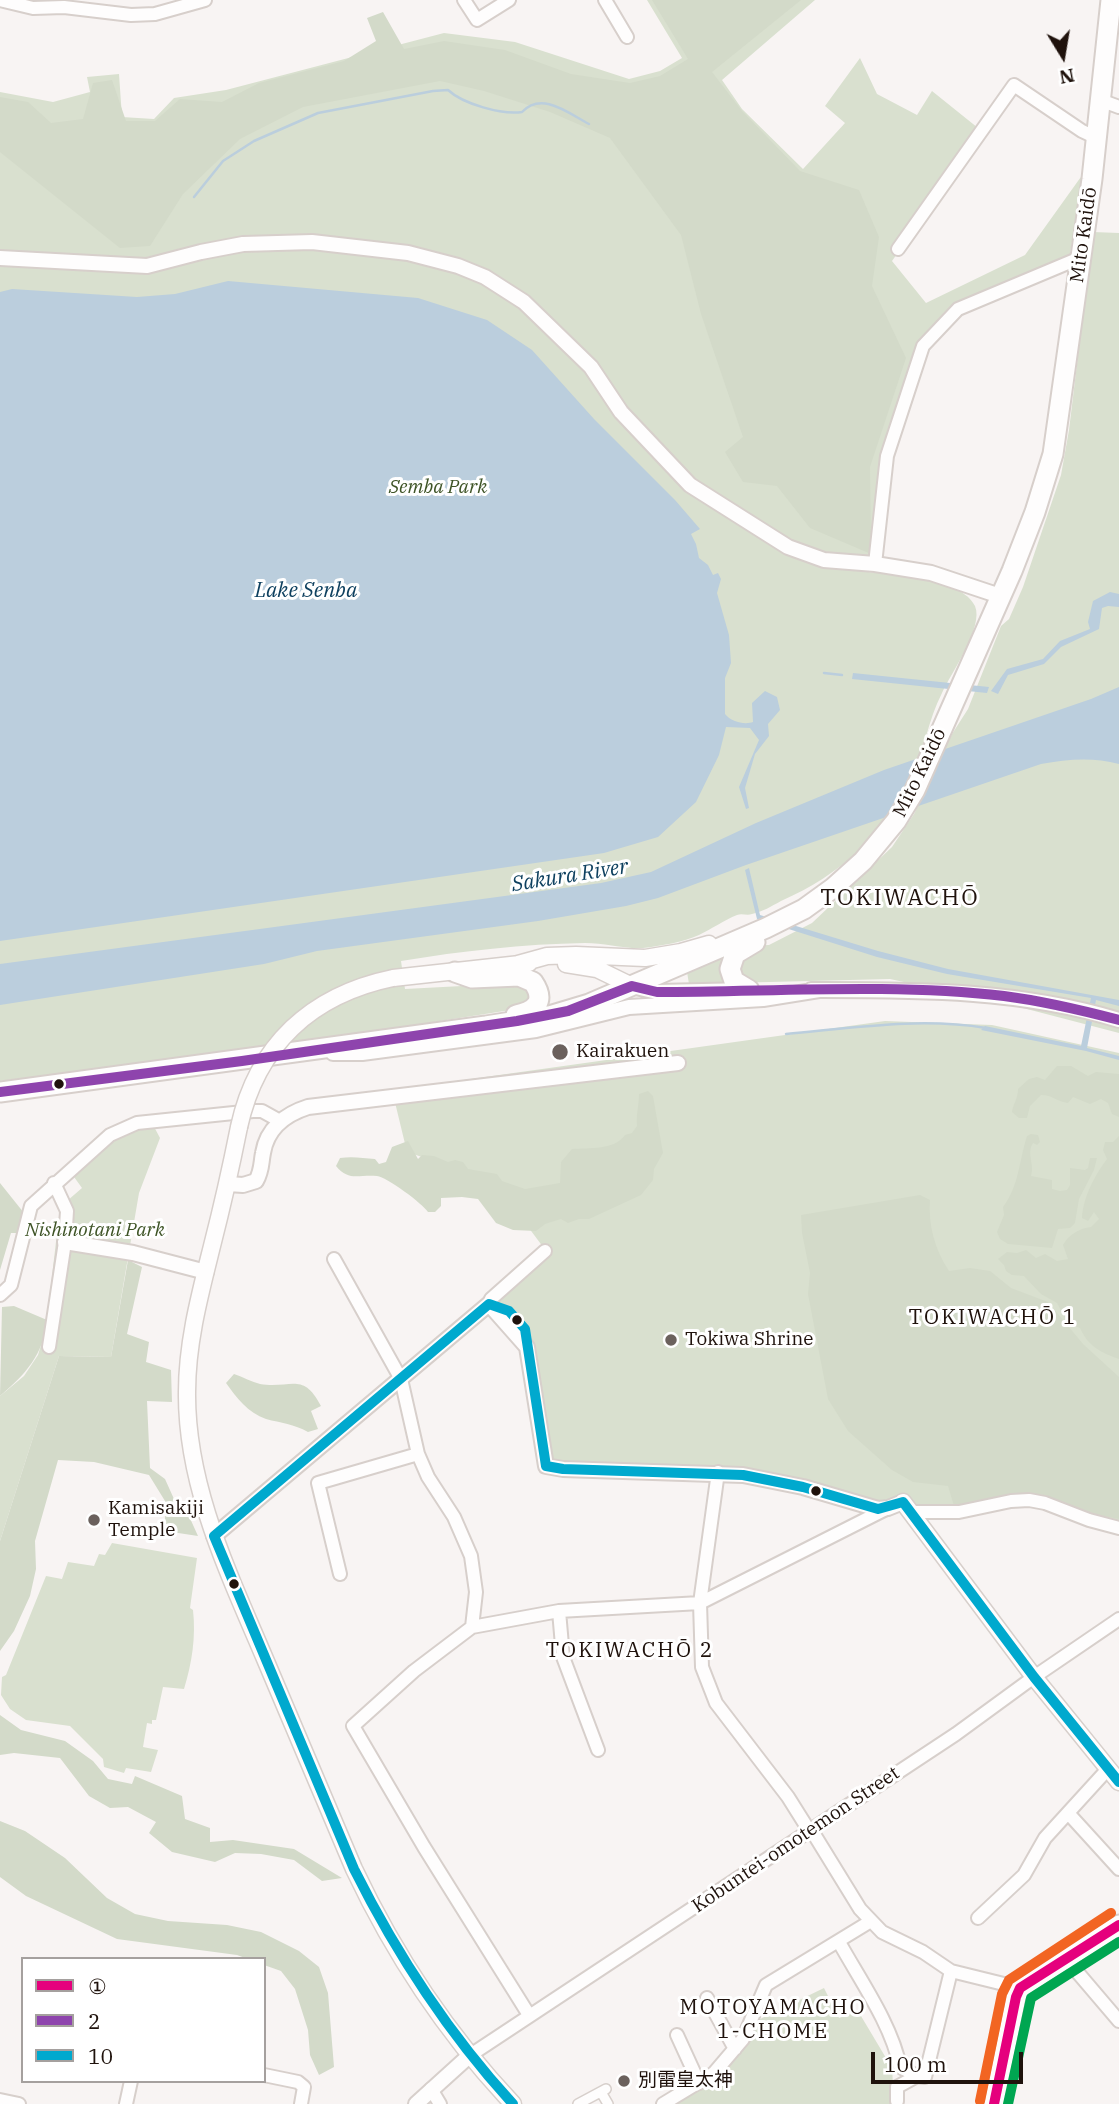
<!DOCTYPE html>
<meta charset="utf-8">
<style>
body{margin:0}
#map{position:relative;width:1119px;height:2104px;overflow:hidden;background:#f8f4f3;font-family:"IBM Plex Serif",serif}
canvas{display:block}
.legend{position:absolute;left:21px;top:1957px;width:245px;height:126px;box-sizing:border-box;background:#fff;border:2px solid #a5a09e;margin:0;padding:9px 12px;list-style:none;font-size:21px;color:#1f120c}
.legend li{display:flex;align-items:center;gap:14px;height:35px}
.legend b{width:35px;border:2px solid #a5a09e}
.north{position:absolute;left:1028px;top:21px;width:70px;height:70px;-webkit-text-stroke:5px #fff;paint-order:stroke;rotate:169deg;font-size:19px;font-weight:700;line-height:28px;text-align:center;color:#1f120c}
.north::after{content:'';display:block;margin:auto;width:24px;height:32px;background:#1f120c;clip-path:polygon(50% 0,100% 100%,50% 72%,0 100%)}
.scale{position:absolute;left:871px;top:2052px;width:152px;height:32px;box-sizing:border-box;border:4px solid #1f120c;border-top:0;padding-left:9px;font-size:21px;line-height:24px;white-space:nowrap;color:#1f120c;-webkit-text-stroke:5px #fff;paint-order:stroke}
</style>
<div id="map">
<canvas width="1119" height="2104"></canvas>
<ul class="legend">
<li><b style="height:9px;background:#e5007d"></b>①</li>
<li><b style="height:9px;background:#8e44ad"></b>2</li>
<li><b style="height:9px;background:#00a9ce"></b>10</li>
</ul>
<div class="north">N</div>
<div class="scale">100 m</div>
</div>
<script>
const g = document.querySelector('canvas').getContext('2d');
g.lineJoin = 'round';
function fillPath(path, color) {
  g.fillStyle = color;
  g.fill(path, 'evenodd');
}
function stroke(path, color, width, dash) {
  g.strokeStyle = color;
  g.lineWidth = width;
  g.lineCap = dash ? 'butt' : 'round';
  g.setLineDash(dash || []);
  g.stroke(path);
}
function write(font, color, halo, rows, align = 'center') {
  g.font = font + ' "IBM Plex Serif","Noto Sans JP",serif';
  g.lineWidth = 6;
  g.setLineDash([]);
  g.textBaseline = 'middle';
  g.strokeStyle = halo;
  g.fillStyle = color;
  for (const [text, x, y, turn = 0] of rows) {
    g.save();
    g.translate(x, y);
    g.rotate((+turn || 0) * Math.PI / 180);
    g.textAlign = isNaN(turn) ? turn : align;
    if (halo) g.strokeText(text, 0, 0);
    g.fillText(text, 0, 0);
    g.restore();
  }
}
fillPath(new Path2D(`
 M647,0h168l-93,80 20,29 61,60 42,-46 -20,-17 35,-48 17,36 40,21 15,-24 51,41 -91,129 34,42 99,-48 58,-81 -13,80 -112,55 -35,36 -36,111 -14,101 -5,15c26,2 95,7 107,34 9,21 -24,67 -33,87 -14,27 -17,56 -31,84 -30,60 -69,97 -130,124 -9,5 -19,11 -29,13 -5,2 -10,-1 -15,1 -13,5 -25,14 -38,20 -16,7 -38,11 -56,13 -19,1 -39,-5 -58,-5 -62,1 -123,8 -184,18l4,28 114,-6 11,7v10l-13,9 -211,33 -306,39v-989l53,10 37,-10 -3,-15 32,-3 3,43 32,2 20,-21 52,-8 218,-57 71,9 114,37 31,-8 22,-13z
 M1093,232l26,1v800l-96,-25 -133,-29 -201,5 -2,-12 55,-26 27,-1 43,-22 80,-76 22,-33 38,-80 16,-25 33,-83 8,-7 14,-32 38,-112 8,-45z
 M885,1021l107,4 127,28v469l-15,-2 -50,-20 -22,-4 -74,12h-43c-14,-13 -20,-11 -36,-3l-137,-37 -173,-3 -21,-4 -19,-115 -38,-43 55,-52 -52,-70 -87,-29 -15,-62z
 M151,1121l9,17 -21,55 -28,164 -52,-1 -59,185v-145l24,-20 14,-21 8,-27 14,-121 22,-19 -13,-18 41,-35z
 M112,1543l85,15 -7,50 3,2c3,27 -1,53 -9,79l-21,-2 -7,33h-4v4l-5,-1 -4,24 15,3 -7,22 -25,-4 -2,5 -20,-6 -1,-8 -33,-33 -44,-6 -16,-11 -9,-14 1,-18 4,-2 40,-99 16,3 6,-17 26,4 5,-12 6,1z
 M824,1988l15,30 19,-7 34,57 2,33 -3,3h-222l48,-27 37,-55z`), '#d9e0cf');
fillPath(new Path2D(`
 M652,0h149l-89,72 30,39 58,60 59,19 20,47 -7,49 34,72 -36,109 1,87 -61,-26 -33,-42 -34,-4 -18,-30 18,-15 -42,-123 -20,-79 -71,-97 -60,-26 -66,-21 -44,-10 -137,26 -63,32 -57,55 -33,52 -30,2 -120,-96v-55l28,5 23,21 32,-4 10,-36 19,-3 14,41h29l25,-22 42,3 37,-19 85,-22 32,-20 -9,-23 16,-6 21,37 40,-8 61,9 66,24 59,9 30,-7 28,-17z
 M1057,1066h14l17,10 8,-4 23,2v43l-7,-3 -4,-11 -7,-4 -11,5 -17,-7 -5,6c-11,-1 -15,-8 -27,-8l-11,11 -3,12h-8l-7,-6c1,-8 6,-13 6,-23l11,-10 8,-2 8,3z
 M648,1091l5,5 10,57 -9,16 -1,11 -12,15 -52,24h-10l-11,4 -7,-4 -16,5 -9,7 -23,-1 -17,-7 -18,-24 -16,-2 -21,1v8l-6,6h-7c-5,-8 -41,-35 -51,-36 -18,-2 -28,6 -41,-10l4,-8c12,-2 23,0 35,1l4,5 7,-2 6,-15 16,-6 10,18 4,-4 12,1 14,6 7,-2 8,2 5,7 29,5 5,7 23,8 35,-6 1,-21 11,-13c17,-1 43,1 53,-14l7,-2 5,-7c-1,-12 2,-21 2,-32z
 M1031,1134l7,1 2,7 -3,3 -4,-2c-7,11 2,21 -2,33l21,4v9l8,2 7,-1 3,-5v-17l15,2 3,-2 2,-10h7l-3,12 -15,29 -4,24 -5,5 -12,1 -6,19 -44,-4 -8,-5 -3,-7 7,-17 -1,-8c16,-21 16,-46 24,-71z
 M1119,1136v223c-19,-7 -30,-12 -39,-31l-12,-5 -11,-20 -16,-9 -17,-18 -12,-1 -6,-4 -2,-6 -6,-6 9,-7 10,1 9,-3 10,8 9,-4 12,7 11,-2 -5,-14c5,-10 17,-17 28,-18l8,-8 -5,-7 -6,9 -6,-3c1,-21 13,-43 25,-59l-4,-9 2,-8h8z
 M0,1183l24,30 -4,20h-9l-11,37z
 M920,1195l10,5c-2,25 5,50 19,71l21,-3 20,3 21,17 37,14 35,42 36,33v142l-32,-6 -46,-19 -47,5 -40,7 -6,-20 -35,-4 -21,-12 -44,-39 -20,-32 -20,-105 2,-21 -8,-40 -1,-18z
 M128,1260l14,7 -15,67 22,8 -3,20 25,8 1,32 -25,-1 3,67 15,11 9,20 10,6 14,31 -33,-5v-30l-16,-26 -55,-13 -36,-2 -23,81 1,28 -6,27 -16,35 -14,20v-110l59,-185 52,1z
 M14,1306l33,14c-3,34 -22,55 -47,76l2,-89z
 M234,1374c9,3 18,8 26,10 31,5 43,-13 61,22l-10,5 7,18 -10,3c-14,-8 -27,-9 -42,-13 -18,-6 -30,-22 -40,-36z
 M0,1715l21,15 44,11 28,20 15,18 24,5 3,-8 47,20 3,23 25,9v14l23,-2 61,9 48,29 -20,3 -28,-21 -33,-6 -26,-1 -20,9 -43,-10 -23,-19 7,-11 -28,-15 -18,1 -21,-12 -29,-38 -46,-5 -14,2z
 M0,1821l25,10 40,27 42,40 28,16 33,7 59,4 34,7 38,19 20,16 9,26 6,74 -15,8 -9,-20 -2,-25 -13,-41 -14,-18 -17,-6v-6h-16l-11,-4 -120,-16 -91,-43 -26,-19z`), '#d3dac9');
fillPath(new Path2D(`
 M228,281l190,17 69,22 45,30 62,69 81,81 25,29 -9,5 5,10 3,14 9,7 5,10 5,-2 3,6 -4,14 12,42 2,28 -6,15v36c6,8 20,11 28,8l-1,-19 13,-12 12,6 3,13 -12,14 1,12 -14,18 -10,34 4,20 -3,1 -7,-22 20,-47 -9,-12 -24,-1 -7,28 -23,47 -38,35 -54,16 -604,88v-649l12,-3 125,8 38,-3z
 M1110,592l9,2v13l-11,-1 -6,2 -3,21 -38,18 -17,17 -36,11 -10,19 -7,-3 16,-22 36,-10 17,-18 30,-12 -2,-7 5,-21z
 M853,673l136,14 -2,6 -135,-14z
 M1119,687v77c-26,-7 -51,-5 -78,0l-295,101 -88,33 -32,8 -88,15 -221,30 -53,13 -264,41v-41l601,-81 50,-11 105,-49 128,-53 207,-71z
 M749,868l11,47 118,36 70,18 171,31v6l-23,-6 -9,48 32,8v4l-33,-9 -105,-21 4,-4 96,20 10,-48 -144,-24 -70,-17 -120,-38 -12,-49z`), '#bbcedd');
stroke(new Path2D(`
 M194,197l29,-36 31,-20 64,-28 115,-22 15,-1c15,14 54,25 74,22 20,-21 46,1 67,12
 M824,673l18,2
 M786,1034c67,-6 134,-17 200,-6`), '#bbcedd', 2.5);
const pedestrian = new Path2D(`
 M601,2092l7,12
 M578,2104l28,-15`);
const minor = new Path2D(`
 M0,0l33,8 31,-1 67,8 24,-1 50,-14
 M464,0l13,20 32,-20
 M605,0l22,37
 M1100,100l19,7
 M898,249l116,-164 68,46 15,7
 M875,564l12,-108 36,-110 35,-37 124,-52
 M334,1259l67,120 17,75 10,23 26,40 17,39 5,36 -4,35
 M0,1295l11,-10 20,-79 79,-71 27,-12 116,-12h9l18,10
 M489,1304l2,-5 54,-48
 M49,1347l16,-105 2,-31 -13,-28
 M718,1472l-18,131 2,64 14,36 72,94 22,35
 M911,1512h48l52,-11 18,-1 16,3 44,17 30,8
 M340,1574l-22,-91 100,-29
 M559,1611l4,46 35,93
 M1068,1813l51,56
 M812,1831l48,78 22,23 41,20 28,19 69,17
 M978,1918l46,-43 21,-37 62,-68
 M839,1942c21,38 53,83 61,125l17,9 -20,11v14
 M1067,1960l52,61
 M707,1998l28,51
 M529,2015l-105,-168 -71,-121 61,-55 58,-44 87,-16 141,-8 188,-95
 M677,2035l22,48
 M469,2056l487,-322 78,-57 85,-58
 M264,2075l34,7 6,5 -3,17
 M917,2076l8,1 26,-106
 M431,2089l9,15
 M0,2100l19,4
 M126,2104l5,-23
 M663,2104l51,-31 29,-34 23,-54 105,-64`);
const tertiary = new Path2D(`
 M0,258l147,8 54,-14 42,-8 69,-2 96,11 50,13 27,11 39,25 67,65 30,45 69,73 98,62 36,13 51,4 56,9 69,23
 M632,986l25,6 92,-2
 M811,990c104,0 207,-1 308,30
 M333,1053h29l174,-23 93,-23 134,-8 56,-9
 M228,1184l15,1 13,-4c6,-10 5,-18 7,-28 4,-25 23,-39 45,-46l370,-44
 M65,1242l68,11 73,19
 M214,1536l275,-232 38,43 19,119 17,3 180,6 60,12 75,22 10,-1 15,-6
 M416,2104l53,-48`);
const secondary = new Path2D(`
 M518,964l29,-8 29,-1 69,3 36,-6 28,-8
 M566,964l31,5 35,17
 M393,978l136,-15
 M239,1127c-8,40 -17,80 -27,119 -12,48 -25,96 -25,146 -1,94 42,182 78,267 30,70 60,140 89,210 41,87 93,165 159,235
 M903,1502l131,175 85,105`);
const primary = new Path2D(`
 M455,972l17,6 47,-2 14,6c13,19 3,29 -17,33
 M749,990l-15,-9 -4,-12 5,-15 20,-12
 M0,1092l486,-66 63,-10 40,-12 177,-76 38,-19 29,-21 30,-27 33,-40 19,-31 97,-219 23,-59 18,-58 39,-275 19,-179
 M994,2104l22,-107 4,-9 99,-63`);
stroke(pedestrian, '#d7cfcb', 12);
stroke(minor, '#d7cfcb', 16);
stroke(tertiary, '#d7cfcb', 18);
stroke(secondary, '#d7cfcb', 19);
stroke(primary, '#d7cfcb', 23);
stroke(pedestrian, '#fefdfd', 9);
stroke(minor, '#fefdfd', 12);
stroke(tertiary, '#fefdfd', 14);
stroke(secondary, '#fefdfd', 16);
stroke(primary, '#fefdfd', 19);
const secondaryBridge = new Path2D(`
 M239,1127c18,-82 72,-132 154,-149`);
stroke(secondaryBridge, '#d7cfcb', 19, []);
stroke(secondaryBridge, '#fefdfd', 16);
stroke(new Path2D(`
 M994,2104l22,-107 4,-9 99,-63`), '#e5007d', 10);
stroke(new Path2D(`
 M0,1092l242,-31 275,-40 51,-10 64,-25 25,6c115,0 232,-9 347,4 39,5 77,14 115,24`), '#8e44ad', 10);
stroke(new Path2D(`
 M513,2104c-65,-71 -116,-149 -159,-235l-140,-333 275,-232 20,7 16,18 21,137 17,3 180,6 60,12 75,22 25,-7 131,175 85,105`), '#00a9ce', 10);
stroke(new Path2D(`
 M1008,2104l23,-106 88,-56`), '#00a651', 10);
stroke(new Path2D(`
 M980,2101l22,-107 7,-14 102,-67`), '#f26522', 10);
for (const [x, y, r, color] of [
 [560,1052,9,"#6b615d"],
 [59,1084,6,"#1f120c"],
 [517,1320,6,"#1f120c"],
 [671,1340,7,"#6b615d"],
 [816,1491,6,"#1f120c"],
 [94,1520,7,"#6b615d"],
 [234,1584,6,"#1f120c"],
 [624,2081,7,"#6b615d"]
]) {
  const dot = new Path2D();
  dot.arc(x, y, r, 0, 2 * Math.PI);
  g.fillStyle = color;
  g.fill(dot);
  stroke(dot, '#fff', 2.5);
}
write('19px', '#1f120c', '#fff', [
 ["Mito Kaidō",1084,235,-82],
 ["Mito Kaidō",920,773,-64],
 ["Kobuntei-omotemon Street",796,1840,-34]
]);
write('italic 19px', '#3e5426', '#fff', [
 ["Semba Park",438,488],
 ["Nishinotani Park",95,1231]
]);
write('19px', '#1f120c', '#fff', [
 ["Kairakuen",576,1052],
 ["Tokiwa Shrine",685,1340],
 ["Kamisakiji",108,1509],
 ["Temple",108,1531],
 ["別雷皇太神",638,2081]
], 'left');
write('italic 21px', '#0e405f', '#fff', [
 ["Lake Senba",306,591],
 ["Sakura River",570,876,-9]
]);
g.letterSpacing = '2px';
write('21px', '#1f120c', '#fff', [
 ["TOKIWACHŌ 1",993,1318],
 ["TOKIWACHŌ 2",630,1651],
 ["MOTOYAMACHO",773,2008],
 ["1-CHOME",773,2032]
]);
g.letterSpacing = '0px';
g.letterSpacing = '2px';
write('23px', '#1f120c', '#fff', [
 ["TOKIWACHŌ",900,898]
]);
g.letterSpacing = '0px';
</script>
